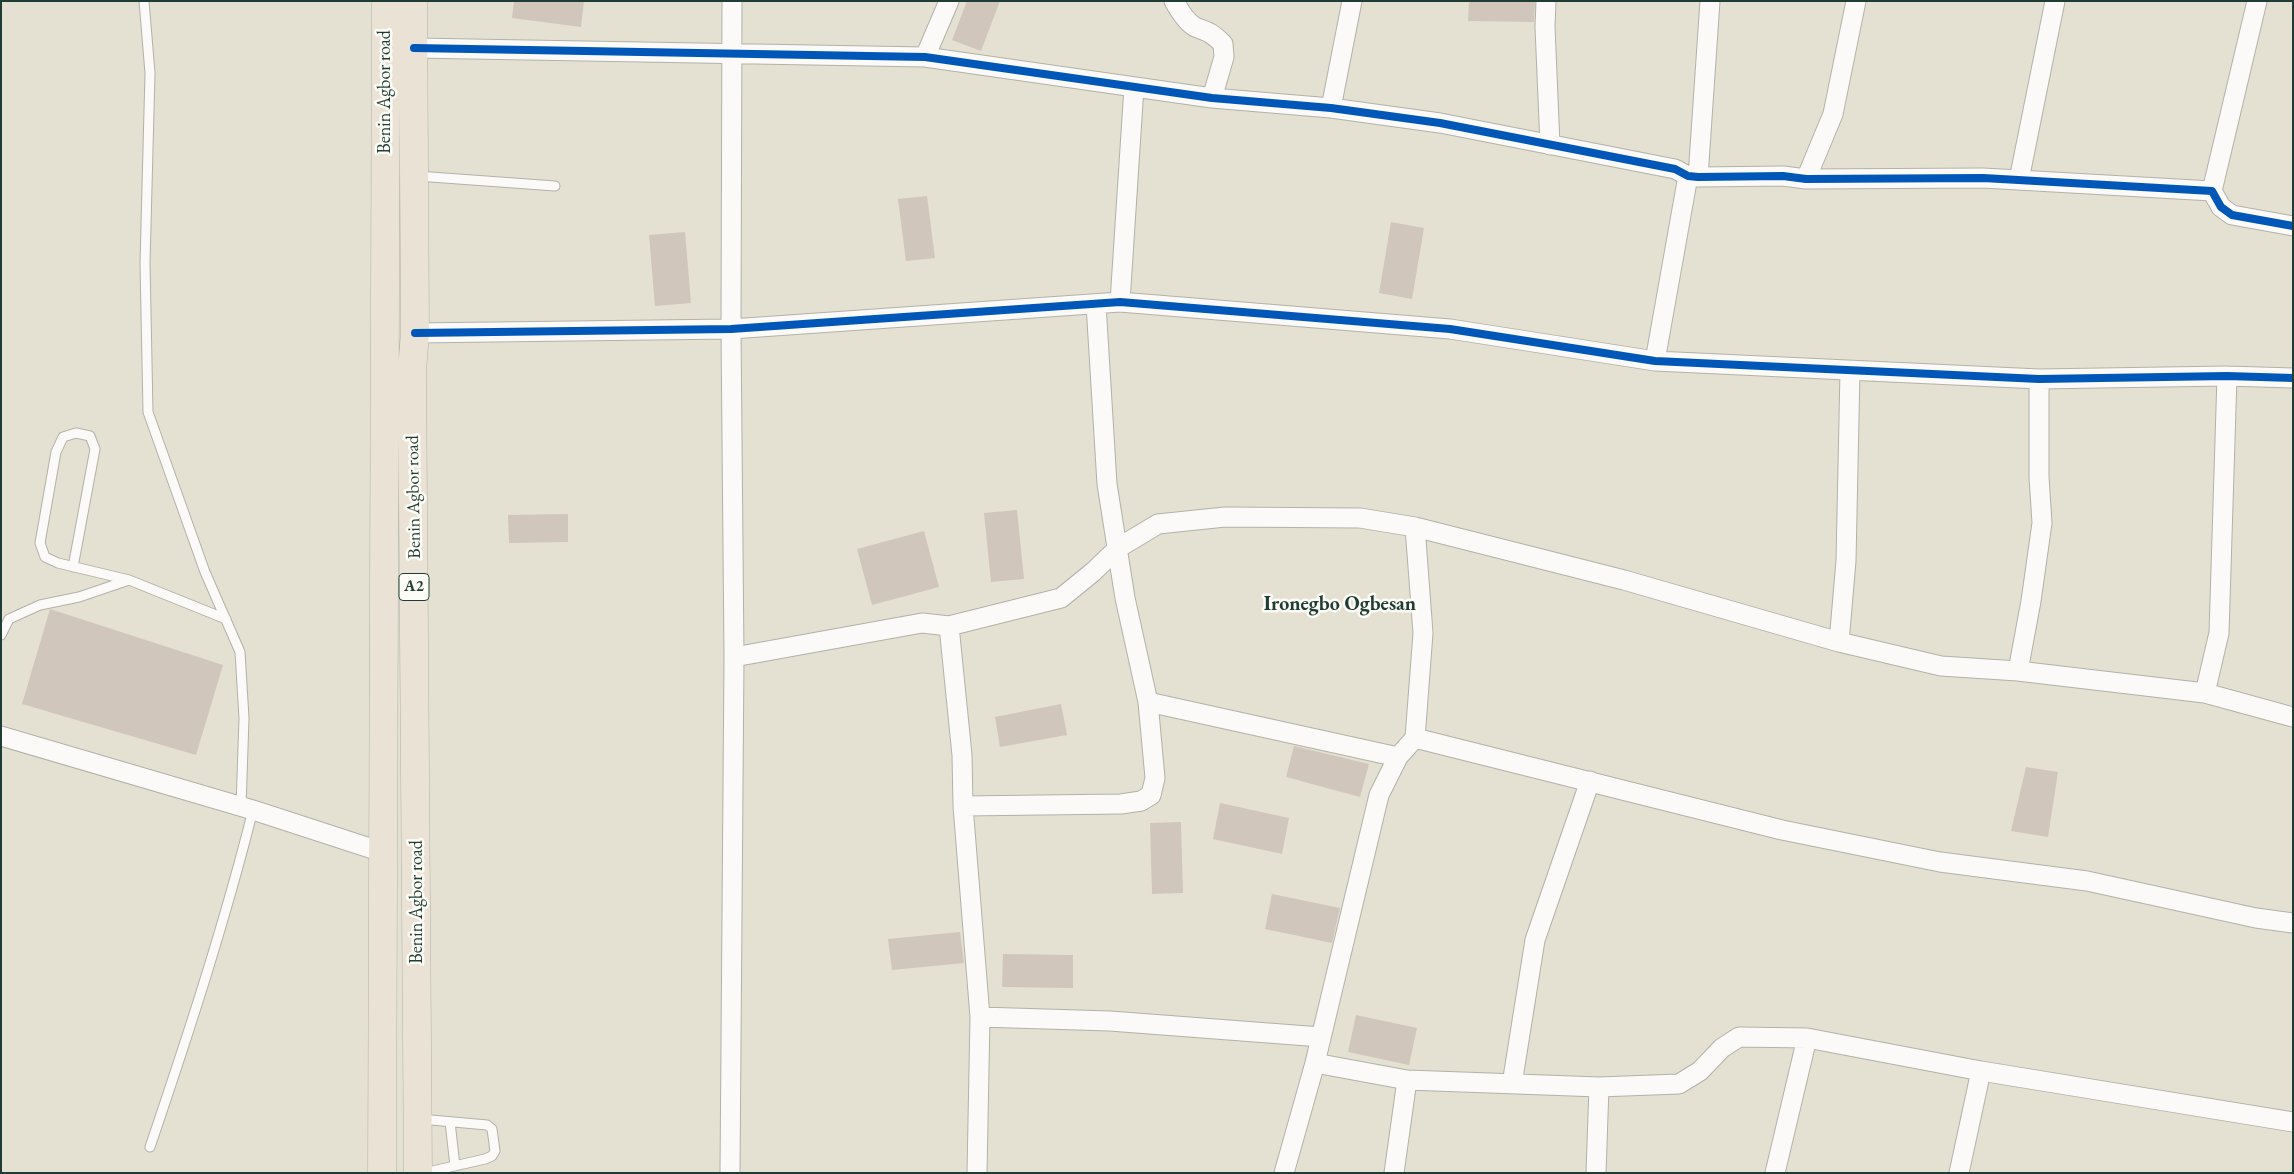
<!DOCTYPE html>
<style>
body{margin:0}
#map{position:relative;width:2294px;height:1174px;overflow:hidden;background:#e4e1d2;font-family:"EB Garamond",serif}
canvas{display:block}
.frame{position:absolute;inset:0;border:2px solid #1f3d34;pointer-events:none}
</style>
<div id="map">
<canvas width="2294" height="1174"></canvas>
<div class="frame"></div>
</div>
<script>
const g = document.querySelector('canvas').getContext('2d');
g.lineJoin = 'round';
function fillPath(path, color) {
  g.fillStyle = color;
  g.fill(path, 'evenodd');
}
function stroke(path, color, width, dash) {
  g.strokeStyle = color;
  g.lineWidth = width;
  g.lineCap = dash ? 'butt' : 'round';
  g.setLineDash(dash || []);
  g.stroke(path);
}
function write(font, color, halo, rows, align = 'center') {
  g.font = font + ' "EB Garamond",serif';
  g.lineWidth = 5;
  g.setLineDash([]);
  g.textBaseline = 'middle';
  g.strokeStyle = halo;
  g.fillStyle = color;
  for (const [text, x, y, turn = 0] of rows) {
    g.save();
    g.translate(x, y);
    g.rotate((+turn || 0) * Math.PI / 180);
    g.textAlign = isNaN(turn) ? turn : align;
    if (halo) g.strokeText(text, 0, 0);
    g.fillText(text, 0, 0);
    g.restore();
  }
}
fillPath(new Path2D(`
 M514,1h70l-3,26 -69,-9z
 M967,1h33l-19,50 -29,-11z
 M1469,1h66l-1,21 -66,-1z
 M927,196l8,62 -29,3 -8,-62z
 M1391,222l33,6 -12,71 -33,-6z
 M685,232l6,71 -36,3 -6,-71z
 M1017,510l7,69 -33,3 -7,-69z
 M568,514v28l-59,1 -1,-28z
 M924,531l15,56 -67,18 -15,-56z
 M50,609l173,56 -27,90 -174,-51z
 M1061,704l6,31 -67,12 -5,-30z
 M1294,746l75,18 -9,33 -74,-20z
 M2026,767l32,5 -10,65 -37,-6z
 M1220,803l69,15 -7,36 -69,-15z
 M1181,822l2,71 -31,1 -2,-71z
 M1272,894l68,14 -8,35 -67,-14z
 M960,932l4,31 -72,7 -4,-31z
 M1003,954l70,1v33l-71,-1z
 M1356,1015l61,13 -8,37 -61,-13z`), '#d0c6bb');
const service = new Path2D(`
 M144,1l6,72 -5,190 3,149 57,160 35,80 4,66 -3,89
 M417,176l138,10
 M73,567l22,-118 -5,-13 -14,-3 -13,4 -7,15 -16,91 5,14 13,6 71,17 97,39
 M1,635l8,-16 31,-14 39,-8 50,-17
 M420,1119l67,6 5,4 3,22 -3,5 -7,3 -61,14
 M450,1122l5,44
 M150,1147c38,-112 74,-222 103,-337`);
const minor = new Path2D(`
 M1174,1c5,9 12,21 21,26 14,5 17,6 28,17l1,13 -12,41
 M1546,1l-1,26 5,118
 M414,48l511,9 287,41 119,10 109,15 235,46 13,7 10,1 85,-1 23,3 177,-1 229,13 9,16 11,8 61,11
 M925,57l24,-56
 M1331,108l21,-107
 M1698,177l12,-176
 M1806,179l27,-65 23,-113
 M2019,180l36,-179
 M2212,191l45,-190
 M1120,302l14,-215
 M415,333l316,-4 389,-27 330,27 205,32 384,18 188,-3 66,2
 M1655,361l33,-185
 M949,626l13,129 1,51 17,211 -3,156
 M1839,642l7,-81 4,-190
 M734,657l188,-34 27,3 112,-28 32,-26 25,-24 40,-24 67,-7 135,1 55,9 209,53 215,62 102,24 77,5 187,22 88,24
 M2018,671l13,-70 11,-78 -3,-46v-98
 M2205,693l14,-60 8,-257
 M1148,702l250,55
 M1,736l252,74 129,42
 M1415,738l367,92 158,32 147,19 169,37 37,5
 M963,806l158,-2 20,-3 10,-6 4,-17 -7,-76 -23,-104 -18,-114 -11,-180
 M980,1017l130,4 211,16
 M1315,1063l92,17 192,7 80,-3 21,-13 22,-23 17,-11 68,1 174,33 312,51
 M1512,1084l23,-144 55,-159
 M730,1173l4,-516 -3,-328 1,-328
 M1284,1173l31,-110 64,-268 19,-38 17,-19 8,-105 -8,-106
 M1394,1173l13,-93
 M1596,1173l3,-86
 M1775,1173l32,-135
 M1959,1173l22,-102`);
const trunk = new Path2D(`
 M413,1l2,332 -3,37 6,803
 M382,1173l4,-1172`);
stroke(service, '#b1b2a8', 11);
stroke(minor, '#b1b2a8', 21);
stroke(trunk, '#b1b2a8', 29);
stroke(service, '#fbfaf8', 9);
stroke(minor, '#fbfaf8', 19);
stroke(trunk, '#e9e2d5', 28);
stroke(new Path2D(`
 M414,48l511,9 287,41 119,10 109,15 235,46 13,7 10,1 85,-1 23,3 177,-1 229,13 9,16 11,8 61,11
 M415,333l316,-4 389,-27 330,27 205,32 384,18 188,-3 66,2`), '#0057b8', 8);
for (const [x, y, w] of [
 [414,587,30]
]) {
  const box = new Path2D();
  box.roundRect(x - w / 2, y - 13.5, w, 27, 4);
  g.fillStyle = '#fdfcf7';
  g.fill(box);
  stroke(box, '#1f3d34', 1);
}
write('bold 16px', '#1f3d34', null, [
 ["A2",414,587]
]);
write('18px', '#1f3d34', '#fdfcf7', [
 ["Benin Agbor road",385,92,-90],
 ["Benin Agbor road",414,497,-91],
 ["Benin Agbor road",417,902,-90]
]);
write('bold 20px', '#1f3d34', '#fdfcf7', [
 ["Ironegbo Ogbesan",1340,605]
]);
</script>
